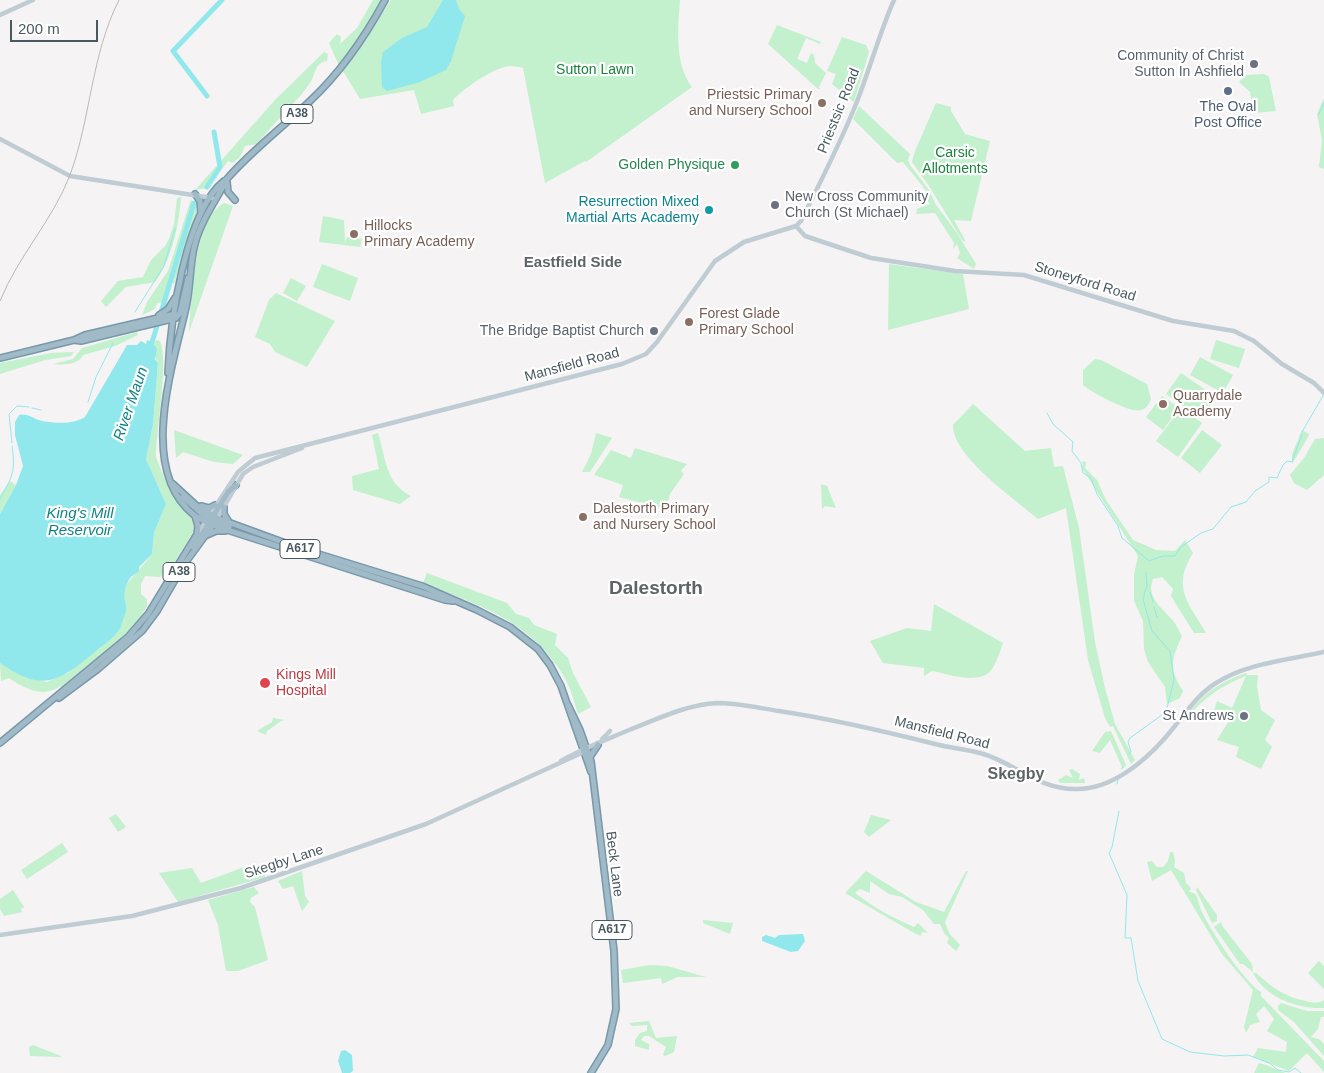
<!DOCTYPE html>
<style>
body{margin:0}
#map{position:relative;width:1324px;height:1073px;overflow:hidden;background:#f5f3f3;font-family:Arial,sans-serif}
canvas{display:block}
.scale{position:absolute;left:10px;top:20px;width:88px;height:22px;box-sizing:border-box;border:2px solid #4a5960;border-top:0;padding-left:6px;font-size:15px;line-height:18px;white-space:nowrap;color:#4a5960;-webkit-text-stroke:4px #fff;paint-order:stroke}
</style>
<div id="map">
<canvas width="1324" height="1073"></canvas>
<div class="scale">200 m</div>
</div>
<script>
const g = document.querySelector('canvas').getContext('2d');
g.lineJoin = 'round';
function fillPath(path, color) {
  g.fillStyle = color;
  g.fill(path, 'evenodd');
}
function stroke(path, color, width, dash) {
  g.strokeStyle = color;
  g.lineWidth = width;
  g.lineCap = dash ? 'butt' : 'round';
  g.setLineDash(dash || []);
  g.stroke(path);
}
function write(font, color, halo, rows, align = 'center') {
  g.font = font + ' Arial,sans-serif';
  g.lineWidth = 4.5;
  g.setLineDash([]);
  g.textBaseline = 'middle';
  g.strokeStyle = halo;
  g.fillStyle = color;
  for (const [text, x, y, turn = 0] of rows) {
    g.save();
    g.translate(x, y);
    g.rotate((+turn || 0) * Math.PI / 180);
    g.textAlign = isNaN(turn) ? turn : align;
    if (halo) g.strokeText(text, 0, 0);
    g.fillText(text, 0, 0);
    g.restore();
  }
}
fillPath(new Path2D(`
 M373,0h9l-25,41 -18,25 -10,-23 8,-9 4,3 -1,7 17,-16z
 M391,0h289c-2,28 -6,63 12,87l-106,75 -1,-1 -40,22 -22,-115c-4,-1 -9,-2 -12,-2 -16,0 -48,23 -58,34l1,6 -33,8 -7,-24 -54,9 -17,-28z
 M777,25l44,17 -1,2 -14,-6 -9,21 10,4 4,-10 3,2 1,8 11,10 -7,14 1,2h-2l-50,-45z
 M842,37l24,8 3,7 -15,50 -22,-18 4,-10 -9,-3z
 M324,52l4,2 -1,7c-12,2 -11,11 -16,20 -5,9 -13,17 -20,25l-3,-3 -3,9 -25,28 -4,4 -11,2 -5,11 -7,6 -5,-2 -20,27 -13,2 80,-90z
 M1264,74l5,3 7,34 -22,2 -4,-21 -11,-10 7,-7z
 M1324,98v71l-5,-2 3,-27 -5,-26z
 M936,103l15,4v4l14,23 25,7 -19,80 -17,-1 12,22 -4,-2 -33,-54 -17,-24 3,-11z
 M859,106l51,48 -2,6 2,5 19,25 7,15 21,28 19,31 -2,5 -17,-11 3,-5 -3,-9 -4,5 1,-6 -19,-30 -19,1 1,-5 13,-5 -4,-4 2,-7 -25,-31 -6,1 -44,-44z
 M181,197c-2,28 -9,62 -26,85l-29,5 -20,20 -5,-6 17,-20 25,-4 8,-17 14,-14 4,-7 5,-15 3,-26z
 M191,199l6,7v6l-23,72 -3,-2 -5,20 -9,1 -2,6 -13,6 5,-13 21,-31z
 M224,203l9,3 -44,126c3,-33 4,-113 35,-129z
 M323,216l21,4 1,23 2,-6 15,2 -2,8 -41,-5z
 M322,264l36,14 -8,23 -37,-14z
 M889,264l74,10 6,35 -81,21z
 M291,278l15,8 -9,15 -14,-8z
 M276,293l59,28 -28,46 -32,-15 -5,-8 -15,-7 14,-37z
 M137,332l1,3 -23,11 -32,9c-4,10 -21,10 -30,9l20,-5 9,-11z
 M156,340l4,1c9,20 -4,92 -4,116l8,21 3,-1 11,26 13,15 3,8 -1,6 -18,30 -9,4v6l-6,5 -15,-1 -4,8v10l6,5v7l-4,6 2,3 -19,21 -64,53 -2,-3c-16,13 -37,2 -51,-8l-8,3 -1,-18 27,15 20,4 21,-9 40,-33 11,-11 6,-15 -1,-22 2,-7 26,-31 2,-21 12,-29 -20,-45 7,-34 5,-62c-3,-7 -7,-15 -2,-23z
 M1216,340l29,9 -6,19 -29,-9z
 M74,352l-3,4 -26,4 -45,14v-11l51,-10z
 M1200,357l33,18 -10,18 -33,-18z
 M1095,359l6,1 46,24 4,15c-2,5 -5,10 -10,11 -10,4 -50,-18 -58,-25v-15z
 M1181,373l35,24 -15,21 -35,-24z
 M1162,396l17,12 -16,22 -17,-13z
 M973,404l52,47 26,-3 3,19 9,-1 16,62 16,114 10,46 10,36 20,36 -4,4 -18,-38 -3,1 -5,-9 -17,-58 -22,-152 -28,11c-23,-20 -86,-63 -85,-94z
 M1181,408l21,15 -24,34 -22,-16z
 M174,430l69,25 -10,9 -19,-2 -31,-10 -7,6z
 M1202,430l20,15 -22,28 -19,-15z
 M1302,430l7,4c-1,4 -13,24 -17,30v-10z
 M378,433c8,25 7,50 33,63l-11,8 -47,-14 -1,-14 27,-7 -7,-34z
 M596,433l16,5 -22,34h-8l9,-18z
 M1324,438v37l-17,15 -13,-7 -4,-8 14,-17 11,-19z
 M635,448l52,16 -6,7 3,3 -14,20 -4,15 -47,-12 4,-12 -29,-10 17,-25 20,8z
 M1083,461l3,1 -1,6 12,12 9,20 27,40 23,10 19,1 10,-11 8,13c-22,35 -4,50 13,80h-12l-23,-37 2,-7 -11,-12 -9,2c-8,19 11,30 21,43 3,4 5,9 8,14 -10,22 -14,32 1,55l-3,7 -13,6 -2,-17 -17,-25 -4,-13 -1,-28 -9,-20v-26l4,-19 -56,-88z
 M10,481l6,4 -16,29v-19z
 M821,484l6,2 9,22 -11,-2 -3,3z
 M427,573l80,30 9,11 13,4 5,7 23,9 -2,11 13,13 5,15 18,34 -13,7c-4,-13 -8,-28 -15,-39 -33,-55 -85,-70 -140,-92z
 M934,604l69,39c-3,8 -6,19 -11,26 -11,17 -44,5 -60,2l-8,5v-8l-41,-5 -13,-22 37,-13 24,3z
 M1246,673l1,2h11l-1,11 4,24 14,10 -10,20 7,7 -11,22 -25,-12 3,-10 -22,-7 13,-21 -17,-6 4,-12 15,7 14,-32c-26,10 -42,22 -60,43l-2,-1c18,-23 35,-36 62,-45z
 M273,718l12,2 -4,1 -14,10 -1,4 -9,-4 15,-9z
 M1111,731l15,34 -3,4 -13,-29 -10,13 -8,-2 13,-19z
 M1072,769l8,5 -1,6 5,-2 1,5h-25l-2,-3 8,-5 7,3 -4,-8z
 M116,814l10,13 -8,5 -9,-14z
 M871,815l20,5 -22,17 -5,-5z
 M62,843l6,9 -41,27 -6,-9z
 M1170,852h3l2,9 -1,6 10,6 2,10 5,5 -2,4c3,0 5,1 7,3 2,4 3,10 5,15 9,20 43,72 60,82v4l63,65v11l-17,-19 -18,18 -36,-14 5,-9 28,4 1,-10 -20,-11 7,-12 -10,-13 -8,8 4,8 -10,3 -4,8 -2,-6 9,-37 -31,-36 -51,-84 -19,11 -5,-19 5,-1 5,6h6l5,-6z
 M255,863l11,14 -88,25 -19,-29 33,-5 9,15z
 M302,871l3,25 4,6 -7,9 -9,-25 -10,3 -5,-8z
 M866,871l50,31 28,10 22,-41h2l-23,51 4,11 11,12 -4,6 -9,-8 2,-5 -5,-5 -4,-9h-6l-11,-14 -21,-13 -13,-3 -19,-13v12l-10,-4 -5,4c18,14 38,25 59,34l4,-4 10,10 -6,-1 -1,4 -5,-2 -71,-41z
 M254,887l5,6 -8,5 -1,4 5,5 13,53 -30,11h-12l-8,-46 -10,-25z
 M1197,887l20,28v6l-5,2 -16,-33z
 M13,890l11,17 -3,2 1,3 -18,4 -4,-7v-10z
 M703,920l30,3 -3,11 -27,-11z
 M1221,922l2,5 29,37 1,8 -10,-8h-3l-26,-37z
 M1319,961l5,5v23l-16,-16z
 M650,965l17,1 39,11h-28l-16,7 -1,-6 -38,5 -2,-13z
 M1253,973h3c16,14 28,24 50,28 6,2 13,3 18,-1v8c-27,1 -58,-10 -71,-35z
 M1281,1003l26,8h17v6h-3l-3,12 -7,8 8,2 5,5v12l-30,-34 -16,-12v-4z
 M649,1021l7,17 21,-2 -3,16 -9,4 -2,-1 3,-8 -17,-11h-5l-3,4 8,4v6l-14,-4v-6l5,-7 7,-2v-6l-15,1 -3,-3z
 M33,1045l28,11v1l-31,-1 -1,-9z
 M1259,1063c10,2 17,7 27,10h-32z`), '#c3f0cd');
fillPath(new Path2D(`
 M443,0h13l3,9 6,7 -14,45 -5,9 -26,12 -33,9 -5,-4 -1,-25 2,-10 19,-14 25,-11z
 M147,340l5,2 5,7 -2,10 3,4 -5,62 -7,34 20,45 -12,29 -2,21 -13,13v4l-8,6c-7,10 -8,17 -5,28 2,5 -4,16 -5,21 -3,9 -17,18 -24,24 -37,31 -53,44 -97,13v-149l16,-29 7,-19 -8,-31v-13l4,-7c9,-2 14,4 23,6 14,2 30,4 43,-4l42,-72h10l4,-4 5,3z
 M803,934l2,7 -7,10 -7,1 -29,-11v-4l4,-2 9,3 4,-3z
 M345,1050l7,5 1,16 -3,2h-8l-4,-12 3,-10z`), '#91e8ec');
stroke(new Path2D(`
 M1319,114l5,-12
 M135,312l29,-46 11,-37
 M88,402l8,-25 17,-34
 M32,408l9,2
 M1047,413l6,11 20,18 -1,9 9,12 2,10 8,5 6,16 21,32 4,12 26,22
 M1302,432l22,-38
 M12,443l-3,-29 8,-8 12,1
 M0,499c12,-22 16,-27 12,-53
 M1149,561l14,-5h12l6,-9 20,-14 12,-4 18,-22 15,-5 9,-11 14,-9v-5l8,1 6,-13 4,-4 5,1 10,-28
 M1150,592l3,10
 M1154,607l3,10
 M1129,754l2,-2 -3,-10 2,-4 36,-26 8,-32 -4,-29 -18,-20 -9,-32 4,-14 -1,-12
 M1121,769l2,-2
 M1117,784l1,-4
 M1119,811l-7,36 -3,6 18,42 -2,43h6l7,43 24,58 28,13 34,4 24,-1 21,8 9,7 11,2 6,-4 6,5`), '#91e8ec', 1);
stroke(new Path2D(`
 M207,96l-34,-45 49,-51
 M207,187l13,-20 -6,-35
 M150,349l44,-146`), '#91e8ec', 5);
const trunk = new Path2D(`
 M227,179c-11,22 -26,41 -32,65 -6,22 -4,45 -10,68 -13,56 -47,159 9,203 8,6 18,9 27,13l224,72 8,1
 M226,180c25,-29 56,-52 84,-79 31,-29 55,-64 75,-101
 M227,182l1,10 7,8
 M195,194l5,7 1,12
 M159,315l9,-6 7,-11
 M74,340l7,1 95,-23 4,-5 8,-35
 M0,358l74,-18 11,-5 90,-21
 M168,373c2,-49 17,-161 56,-192
 M173,484l25,23 19,11 82,30 123,38 55,24 33,17 28,22 12,16 11,21 30,86
 M183,497l29,26
 M201,506l8,2 6,-3
 M224,507v7l5,8
 M210,514l5,8 14,5
 M212,518l16,-26 8,-7
 M207,535l9,-4h9
 M193,547l18,-26
 M59,698l39,-29 44,-38 15,-20 26,-45 30,-41
 M568,705l12,25 11,31 23,190 2,58 -8,36 -17,28
 M0,743l128,-106 20,-23 49,-80 1,-8 -3,-10
 M590,757l8,-12`);
stroke(trunk, '#7799ab', 8);
stroke(new Path2D(`
 M0,15l33,-15
 M0,139l70,37 142,22
 M796,226l9,10 66,22 84,13 69,4 149,46 61,10 20,10 28,23 32,19 10,10
 M216,520l27,-46 10,-7 49,-19
 M198,533l40,-61 17,-14 367,-94 24,-10 11,-12 58,-81 29,-19 52,-16 5,-5c19,-38 39,-77 55,-117 14,-35 23,-70 38,-104
 M602,739l8,-8
 M561,761c22,-13 45,-21 68,-31 29,-11 56,-25 88,-27 20,0 42,5 62,8 53,8 104,20 156,33 15,4 30,5 45,9 35,9 57,37 97,36 34,0 66,-26 88,-51 17,-19 29,-41 51,-55 31,-20 72,-23 108,-31
 M0,935l132,-19 109,-28 185,-64 160,-73`), '#bfccd3', 4.5);
stroke(trunk, '#a0bac8', 5);
stroke(new Path2D(`
 M0,301c18,-45 53,-81 70,-126 21,-57 21,-120 49,-175`), '#b5b9bc', 1);
for (const [x, y, r, color] of [
 [1254,64,5,"#6b7280"],
 [1228,91,5,"#5c6f8a"],
 [822,103,5,"#8d6e63"],
 [735,165,5,"#2e9e5b"],
 [775,205,5,"#6b7280"],
 [709,210,5,"#0f9aa8"],
 [354,234,5,"#8d6e63"],
 [689,322,5,"#8d6e63"],
 [654,331,5,"#6b7280"],
 [1163,404,5,"#8d6e63"],
 [583,517,5,"#8d6e63"],
 [265,683,6,"#e0444e"],
 [1244,716,5,"#6b7280"]
]) {
  const dot = new Path2D();
  dot.arc(x, y, r, 0, 2 * Math.PI);
  g.fillStyle = color;
  g.fill(dot);
  stroke(dot, '#fff', 2);
}
for (const [x, y, w] of [
 [297,114,32],
 [300,549,40],
 [179,572,32],
 [612,930,40]
]) {
  const box = new Path2D();
  box.roundRect(x - w / 2, y - 9.5, w, 19, 4);
  g.fillStyle = '#fff';
  g.fill(box);
  stroke(box, '#4a5960', 1);
}
write('bold 12px', '#4a5960', null, [
 ["A38",297,114],
 ["A617",300,549],
 ["A38",179,572],
 ["A617",612,930]
]);
write('14px', '#5b616d', '#fff', [
 ["Community of Christ",1244,56],
 ["Sutton In Ashfield",1244,72],
 ["New Cross Community",785,197,"left"],
 ["Church (St Michael)",785,213,"left"],
 ["The Bridge Baptist Church",644,331],
 ["St Andrews",1234,716]
], 'right');
write('14px', '#19833c', '#fff', [
 ["Sutton Lawn",595,70],
 ["Carsic",955,153],
 ["Allotments",955,169]
]);
write('14px', '#785e54', '#fff', [
 ["Priestsic Primary",812,95,"right"],
 ["and Nursery School",812,111,"right"],
 ["Hillocks",364,226],
 ["Primary Academy",364,242],
 ["Forest Glade",699,314],
 ["Primary School",699,330],
 ["Quarrydale",1173,396],
 ["Academy",1173,412],
 ["Dalestorth Primary",593,509],
 ["and Nursery School",593,525]
], 'left');
write('14px', '#4e5e75', '#fff', [
 ["The Oval",1228,107],
 ["Post Office",1228,123]
]);
write('14px', '#4a5960', '#fff', [
 ["Priestsic Road",839,111,-68],
 ["Stoneyford Road",1085,282,17],
 ["Mansfield Road",572,365,-15],
 ["Mansfield Road",942,733,14],
 ["Skegby Lane",284,862,-18],
 ["Beck Lane",614,864,83]
]);
write('14px', '#27864d', '#fff', [
 ["Golden Physique",725,165]
], 'right');
write('14px', '#0d838f', '#fff', [
 ["Resurrection Mixed",699,202],
 ["Martial Arts Academy",699,218]
], 'right');
write('14px', '#be3a42', '#fff', [
 ["Kings Mill",276,675],
 ["Hospital",276,691]
], 'left');
write('bold 15px', '#5f6467', '#fff', [
 ["Eastfield Side",573,263]
]);
write('italic 15px', '#108287', '#fff', [
 ["River Maun",131,404,-71],
 ["King's Mill",80,514],
 ["Reservoir",80,531]
]);
write('bold 16px', '#5f6467', '#fff', [
 ["Skegby",1016,775]
]);
write('bold 19px', '#5f6467', '#fff', [
 ["Dalestorth",656,589]
]);
</script>
